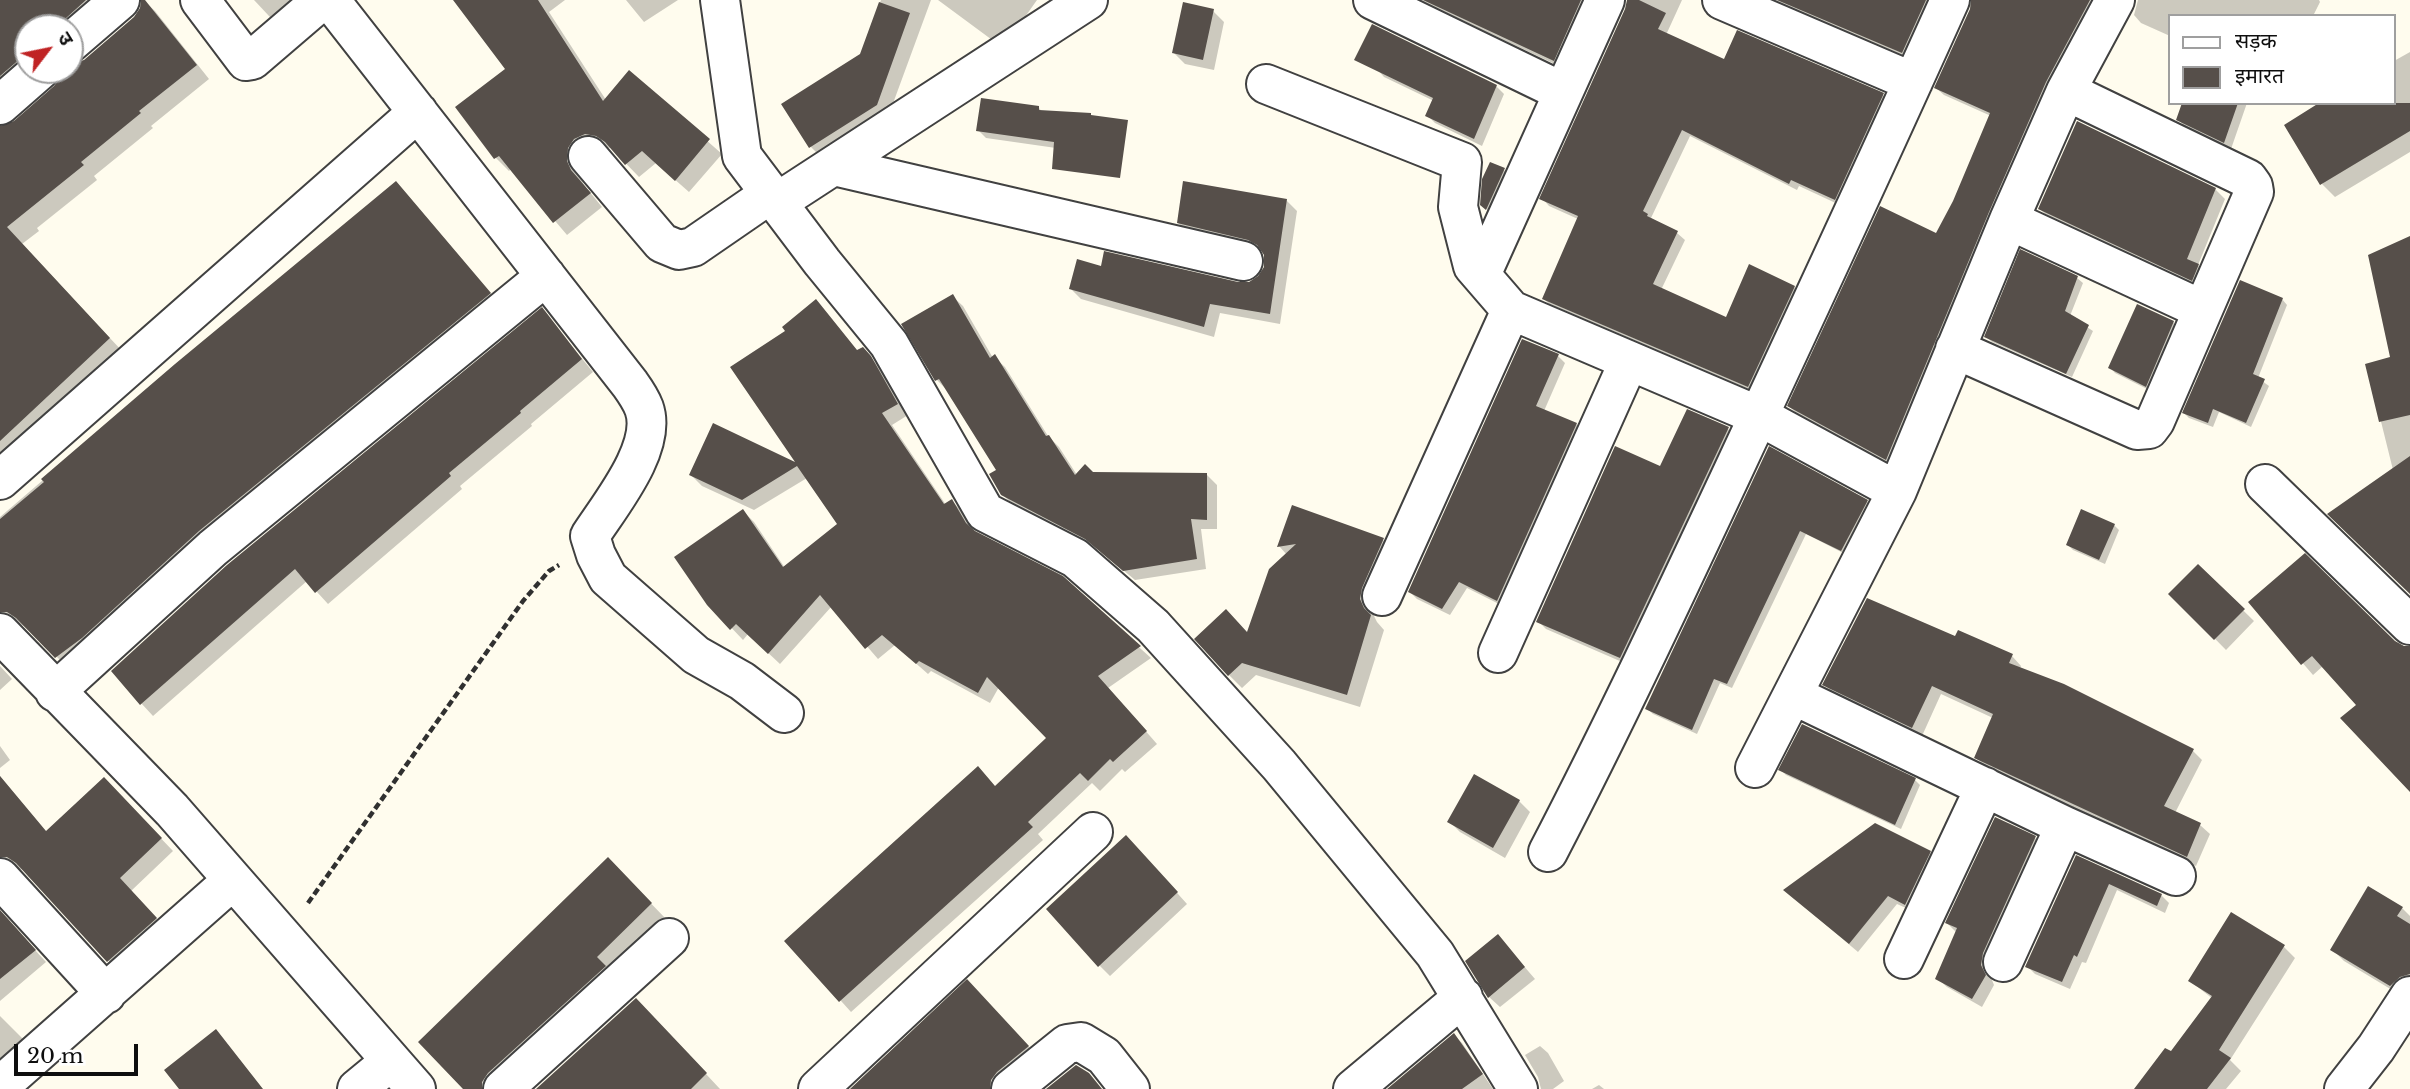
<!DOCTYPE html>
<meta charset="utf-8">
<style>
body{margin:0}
#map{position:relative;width:2410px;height:1089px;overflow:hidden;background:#fffcee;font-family:"Libre Baskerville","Noto Sans Devanagari",serif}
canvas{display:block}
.legend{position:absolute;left:2168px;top:14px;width:228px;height:91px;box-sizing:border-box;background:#fff;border:2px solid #9f9f9f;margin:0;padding:9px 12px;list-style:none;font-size:21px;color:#0e0e0e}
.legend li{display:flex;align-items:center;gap:14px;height:35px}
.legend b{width:35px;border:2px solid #9f9f9f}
.north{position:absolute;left:14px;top:14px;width:70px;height:70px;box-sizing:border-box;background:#fff;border:2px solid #9f9f9f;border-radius:50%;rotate:58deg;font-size:19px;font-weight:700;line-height:28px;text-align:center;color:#0e0e0e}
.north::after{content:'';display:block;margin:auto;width:24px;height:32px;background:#c02324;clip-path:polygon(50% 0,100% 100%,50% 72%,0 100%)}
.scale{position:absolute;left:14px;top:1044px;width:124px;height:32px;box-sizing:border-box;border:4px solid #0e0e0e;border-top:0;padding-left:9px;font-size:21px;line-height:24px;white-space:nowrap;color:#0e0e0e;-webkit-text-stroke:5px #fff;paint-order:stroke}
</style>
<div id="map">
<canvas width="2410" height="1089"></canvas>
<ul class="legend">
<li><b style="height:9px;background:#fff"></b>सड़क</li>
<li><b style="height:19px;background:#564f4a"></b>इमारत</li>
</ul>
<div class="north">उ</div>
<div class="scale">20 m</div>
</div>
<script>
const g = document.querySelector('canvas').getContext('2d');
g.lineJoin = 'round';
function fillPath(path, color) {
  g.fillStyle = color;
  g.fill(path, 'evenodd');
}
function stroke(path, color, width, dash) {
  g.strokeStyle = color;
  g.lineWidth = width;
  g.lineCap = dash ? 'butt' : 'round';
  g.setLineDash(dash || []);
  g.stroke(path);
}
fillPath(new Path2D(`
 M0,0h116l-46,28h-42v42l-28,32z
 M143,0l12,11 54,68 -58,47 2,2 -59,48 3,4 -60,48 2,3 -17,13 101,108 -123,116v-340h5l51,-41 7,-10 -1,-7h8v-4l15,-5 51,-43 7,-11z
 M254,0h66l-36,32z
 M455,0h110l-16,12 57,88 23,-28 93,82 -33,38 -33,-29 -17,14 -28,-29 -12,-1 -20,28 5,10 18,22 -35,28 -56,-66 -2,2 -13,-13 -39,-51 51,-38z
 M626,0h52l-34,22z
 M881,0h50l-43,117 -65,42 -12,-12 -28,-42 78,-50z
 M938,0h99l-34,48z
 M1419,0h172l-30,67z
 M1628,0h54l-16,35 59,26 158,34 7,7 -48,104 -43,-20 -2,4 -107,-54 -39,82 26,15 8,7 -24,50 66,30 67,-33 8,8 -46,99 -205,-88 -7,-7 34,-80 -29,-13 -7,-8 85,-189z
 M1771,0h165l-26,60z
 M1973,0h128l-207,466 -97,-52 -8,-8 148,-170 18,-34 36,-86 -47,-21 -8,-7 36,-79z
 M2138,0h181l1,2 -7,14h-143v20l-29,-13 -7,-8z
 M1213,11l11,11 -10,48 -29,-6 -11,-11z
 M2410,52v100l-75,45 -13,-13 72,-81v-42z
 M1377,69l119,17 8,8 -22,52 -47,-23 -8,-8 7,-14 -50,-24z
 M2183,103h64l-16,46 -46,-22 -7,-8z
 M1039,108l3,4 49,41 -105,-15 -8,-8z
 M1504,170l5,5 -17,39 -10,-9z
 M2215,189l10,10 -27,66 10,10 -6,14 -152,-70 -10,-10z
 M408,196l93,110 -432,363 -40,-40 -9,-5 -13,-1 -7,4v-110l226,-194z
 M1286,200l11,11 -17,113 -60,-11 -6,24 -133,-38 -10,-10 31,-21 136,16 13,-1 10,-6 5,-11 -2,-15 -75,-18 -11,-10z
 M2410,243v349l-17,-122 -26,-105 26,-6z
 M2021,252l56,26 6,5 -13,33 23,15 -21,46 -80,-35 -6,-5z
 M952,296l11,10 30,52 1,-1 11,10 43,69 11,11 18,28h130l10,10v44h-16l5,40 -71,11 -37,-31 -85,-44 -11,-11 -4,-24 -51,-80 -10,-10z
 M2282,299l5,6 -29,73 11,8 -18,41 -32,-15 -6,15 -24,-9 -5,-5z
 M2138,306l35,16 6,6 -28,63 -36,-18 -5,-6z
 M542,310l51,62 -62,52 1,2 -72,60 2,3 -134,115 -21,-23 -154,135 -12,-13z
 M863,349l19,21 26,45 -16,10 54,80 6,-4 11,11 12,22 87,44 89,80 -43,30 49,56 -32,28 -3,-3 -22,22 -8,-8 -54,51 5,6 -192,172 -64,-71 209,-153 52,-50 -49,-51 -9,16 -59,-32 -3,3 -33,-29 -17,14 -46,-53 -52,58 -32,-30 -5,6 -34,-36 34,-93 11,11 31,46 55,-44 -33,-46 -53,32 -52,-24 -11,-11 23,-49 86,40 58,-114z
 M1558,356l7,7 -21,48 32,13 8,8 -79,175 -38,-19 -17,27 -33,-16 -7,-7z
 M1688,411l40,18 9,8 -108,228 -83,-36 -8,-8 123,-153z
 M1770,449l97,52 5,6 -25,48 -41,-21 -74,154 -12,-5 -23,51 -44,-20 -6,-5z
 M1293,507l90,33 14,13 -22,49 -2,12 4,8 7,8 -24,77 -104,-32 -14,13 -13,-13 58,-120 -8,-9z
 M2114,525l5,5 -14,34 -32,-14 -5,-5z
 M2198,566l56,55 -28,29 -55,-56z
 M2250,602l160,46v141l-52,-84 -35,-39 -10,9z
 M1956,639l56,17 9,10 -1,3 173,82 9,9 -27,53 25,12 10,9 -14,32 -210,-99 -10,-9 17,-40 -52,-24 -19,42 -88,-42 -10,-10z
 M0,666l12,13 -12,11z
 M0,746l10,14 -10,8z
 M1781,770l134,10 5,5 -19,44 -115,-54z
 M0,776l47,57 69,-42 57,60 -42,40 37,40 -48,42 -93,-100 -6,-4 -12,-1 -9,4z
 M1519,801l11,11 -25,46 -45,-26 -11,-11z
 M1996,819l39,19 9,9 -54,128 4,10 -12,22 -35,-20 -10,-9 20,-45 -10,-10z
 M1137,848l50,56 -77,72 -11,-11z
 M1930,852l9,9 -24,51 -18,-8 -39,48 -64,-54z
 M2077,857l84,38 8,8 -4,10 -48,-23 -31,73 -4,-1 -12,27 -35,-15 -8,-8z
 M608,859l59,61 -163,169h-38z
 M2402,908l8,8v72l-8,8 -58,-35 -11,-11z
 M0,912l46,50 -46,39z
 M1498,936l37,43 -35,28 -11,-10z
 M2284,947l11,11 -65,102 11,11 -15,18h-85l30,-35 42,-55 -23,-18z
 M983,998l61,65 -32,26h-159z
 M0,1016l34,34 -34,29z
 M652,1016l68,73h-182z
 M1454,1035l8,8 31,46h-103z
 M1540,1046l8,7 16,28 -11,8h-12l-3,-12 -13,-22z
 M1599,1085l5,4h-12z`), '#0003');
fillPath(new Path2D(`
 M0,0h86l-31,28h-27v24l-28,24z
 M141,0h4l52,65 -58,46 2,2 -60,49 3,3 -77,62 103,111 -110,103v-315l14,-5 40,-35 6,-8 1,-8h9v-6l14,-4 50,-43 6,-9z
 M453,0h85l65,101 26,-31 81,69 -35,42 -33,-30 -17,14 -20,-23 -9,-6 -11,-2 -11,5 -6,9 -1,13 4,9 20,23 -38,30 -54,-67 -5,3 -39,-52 50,-38z
 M1423,0h158l-27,61z
 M1627,0h12l27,13 -8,16 66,30 13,-29 147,63 -49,107 -44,-20 -2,4 -107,-54 -39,81 5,3 -1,2 31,15 -25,53 73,33 23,-53 46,22 -47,101 -206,-88 36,-83 -39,-17 86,-190z
 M1777,0h149l-24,53z
 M1971,0h119l-44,82 -57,130 -103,248 -99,-54 93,-200 56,27 17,-32 37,-88 -56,-25 36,-79z
 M879,2l31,11 -33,92 -68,43 -28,-44 79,-50z
 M1183,2l31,7 -11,51 -31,-7z
 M1372,24l125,61 -23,54 -49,-23 8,-18 -79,-38z
 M981,98l58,8v4l52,3v2l37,5 -8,58 -68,-9 2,-27 -78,-11z
 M2182,103h56l-14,40 -48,-23z
 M2319,103h91v28l-90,54 -36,-60z
 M2077,121l139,67 -29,71 12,5 -7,17 -154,-72z
 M1490,162l15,6 -19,42 -6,-5 2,-26z
 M396,181l95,112 -292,238 -117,107 -27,20 -39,-40 -9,-6h-7v-93l44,-37 -3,-3 134,-115z
 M1183,181l104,18 -17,115 -60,-10 -6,23 -135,-38 8,-30 24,7 3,-15 134,31h11l9,-6 6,-9v-12l-7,-10 -9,-5 -71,-17z
 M2410,236v179l-31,7 -14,-58 25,-7 -22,-102z
 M2020,249l58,27 -13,35 24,14 -23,49 -82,-37z
 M2240,280l43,18 -30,76 12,5 -19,44 -33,-14 -5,14 -26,-10z
 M953,294l37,64 5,-4 51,82 3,-1 26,40 10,-11 8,8 114,1v47l-16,-1 6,40 -74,12 -38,-32 -84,-44 -12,-21 7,-4 -57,-91 -4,2 -34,-57z
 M816,299l41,51 6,-3 8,9 27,48 -16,9 62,91 8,-5 14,24 9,8 88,45 78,70 -43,30 49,55 -34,31 -3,-3 -22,22 -8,-8 -52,49 5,5 -194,175 -55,-61 194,-175 17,20 51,-48 -59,-61 -9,16 -59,-32 -3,3 -34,-29 -17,14 -45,-54 -52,59 -32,-30 -6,6 -23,-25 -33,-48 69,-48 40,58 54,-43 -40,-58 -55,34 -53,-25 24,-52 82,39 -65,-95 55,-36 -3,-4z
 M2137,304l37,17 -28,66 -38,-19z
 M542,307l40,52 -62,52 1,2 -72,60 2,3 -136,117 -20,-24 -155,136 -29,-34 116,-106z
 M1522,339l37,15 -23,52 41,17 -80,178 -38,-19 -17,27 -34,-17z
 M1687,409l42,18 -109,231 -84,-36 79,-176 45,20z
 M1769,446l99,54 -27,51 -41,-20 -73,153 -13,-5 -22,51 -47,-21z
 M2410,456v138l-83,-80z
 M1292,505l92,33 -22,50 -2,11 4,9 7,7 -24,80 -105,-32 -14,13 -34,-37 32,-30 21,23 22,-63 27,-25 -19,3z
 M2081,509l34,15 -16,36 -33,-15z
 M2305,553l90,88 9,5h6v146l-70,-74 16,-13 -44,-49 -11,9 -53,-63z
 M2198,564l47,45 -31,31 -46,-46z
 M1867,598l88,38 3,-6 55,24 -4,9 55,21 130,65 -30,57 37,17 -14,34 -213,-99 19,-44 -61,-28 -20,42 -90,-43z
 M1802,724l114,54 -21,47 -117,-55z
 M1474,774l46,26 -27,48 -46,-26z
 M0,776l46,55 58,-54 58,61 -42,40 37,40 -50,44 -91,-99 -9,-6h-7z
 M1995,817l41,19 -53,117 -2,12 5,10 -14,24 -37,-20 22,-51 -12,-5z
 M1875,823l56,28 -26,54 -17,-9 -39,48 -66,-54z
 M1126,835l52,57 -80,75 -52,-58z
 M2076,855l86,39 -5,12 -48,-22 -32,73 -3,-2 -12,27 -37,-15z
 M608,857l44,46 -55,54 9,9 -118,107 -6,9v7h-19l-45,-47z
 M2368,886l35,21 -6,9 13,8v50l-10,3 -10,9 -60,-36z
 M0,910l36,40 -36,29z
 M2231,912l54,33 -66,105 12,8 -24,31h-73l31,-41 6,3 41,-55 -24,-15z
 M1498,934l27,33 -37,31 -23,-37z
 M967,979l62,67 -32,26 -6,8 -1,9h-140z
 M636,998l71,75 -16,16h-155z
 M216,1029l47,60h-84l-15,-19z
 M1454,1033l29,41 -21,15h-75z
 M1076,1065l13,8 13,16h-56z`), '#564f4a');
const minor = new Path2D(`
 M200,0l46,61 6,-1 70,-60
 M330,0l300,384c5,7 11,16 14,24 14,39 -34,97 -54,128l6,19 12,23 88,77 46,26 42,32
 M720,0l22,156 80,106 67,82 96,168 90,46 78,68 126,139 156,189 83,135
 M1373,0l190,92
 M1722,0l191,82
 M70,43l50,-43
 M1266,84l196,78 -4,45 15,59 38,44
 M0,105l40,-35
 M588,156l74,87 17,7 14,-3 77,-53
 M834,166l409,95
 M776,203l312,-203
 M2009,220l194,90
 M1481,275l124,-275
 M1955,349l182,81 12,-1 6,-8 99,-229 -1,-6 -5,-7 -182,-88
 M0,480l418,-368
 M2265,484l145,141
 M1382,596l129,-286 248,106 138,75
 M0,633l172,177 244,279
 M1498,653l131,-292
 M55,692l158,-144 333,-272
 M1793,695l272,131 111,50
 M1755,768l142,-277 112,-271 57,-129 49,-91
 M1548,852c65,-125 125,-253 185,-381 73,-156 146,-313 217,-471
 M0,878l106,116
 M1904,959l81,-172
 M2003,962l62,-136
 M0,1086l233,-206
 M357,1089l34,-28
 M503,1089l166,-151
 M818,1089l275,-257
 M1011,1089l56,-45 14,-2 23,14 26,33
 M1353,1089l110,-92
 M2344,1089l32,-41 34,-52`);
stroke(minor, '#414141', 42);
stroke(new Path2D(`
 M308,903l215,-302 26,-30 10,-6`), '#303030', 4.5, [7, 3.5]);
stroke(minor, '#fff', 38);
</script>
